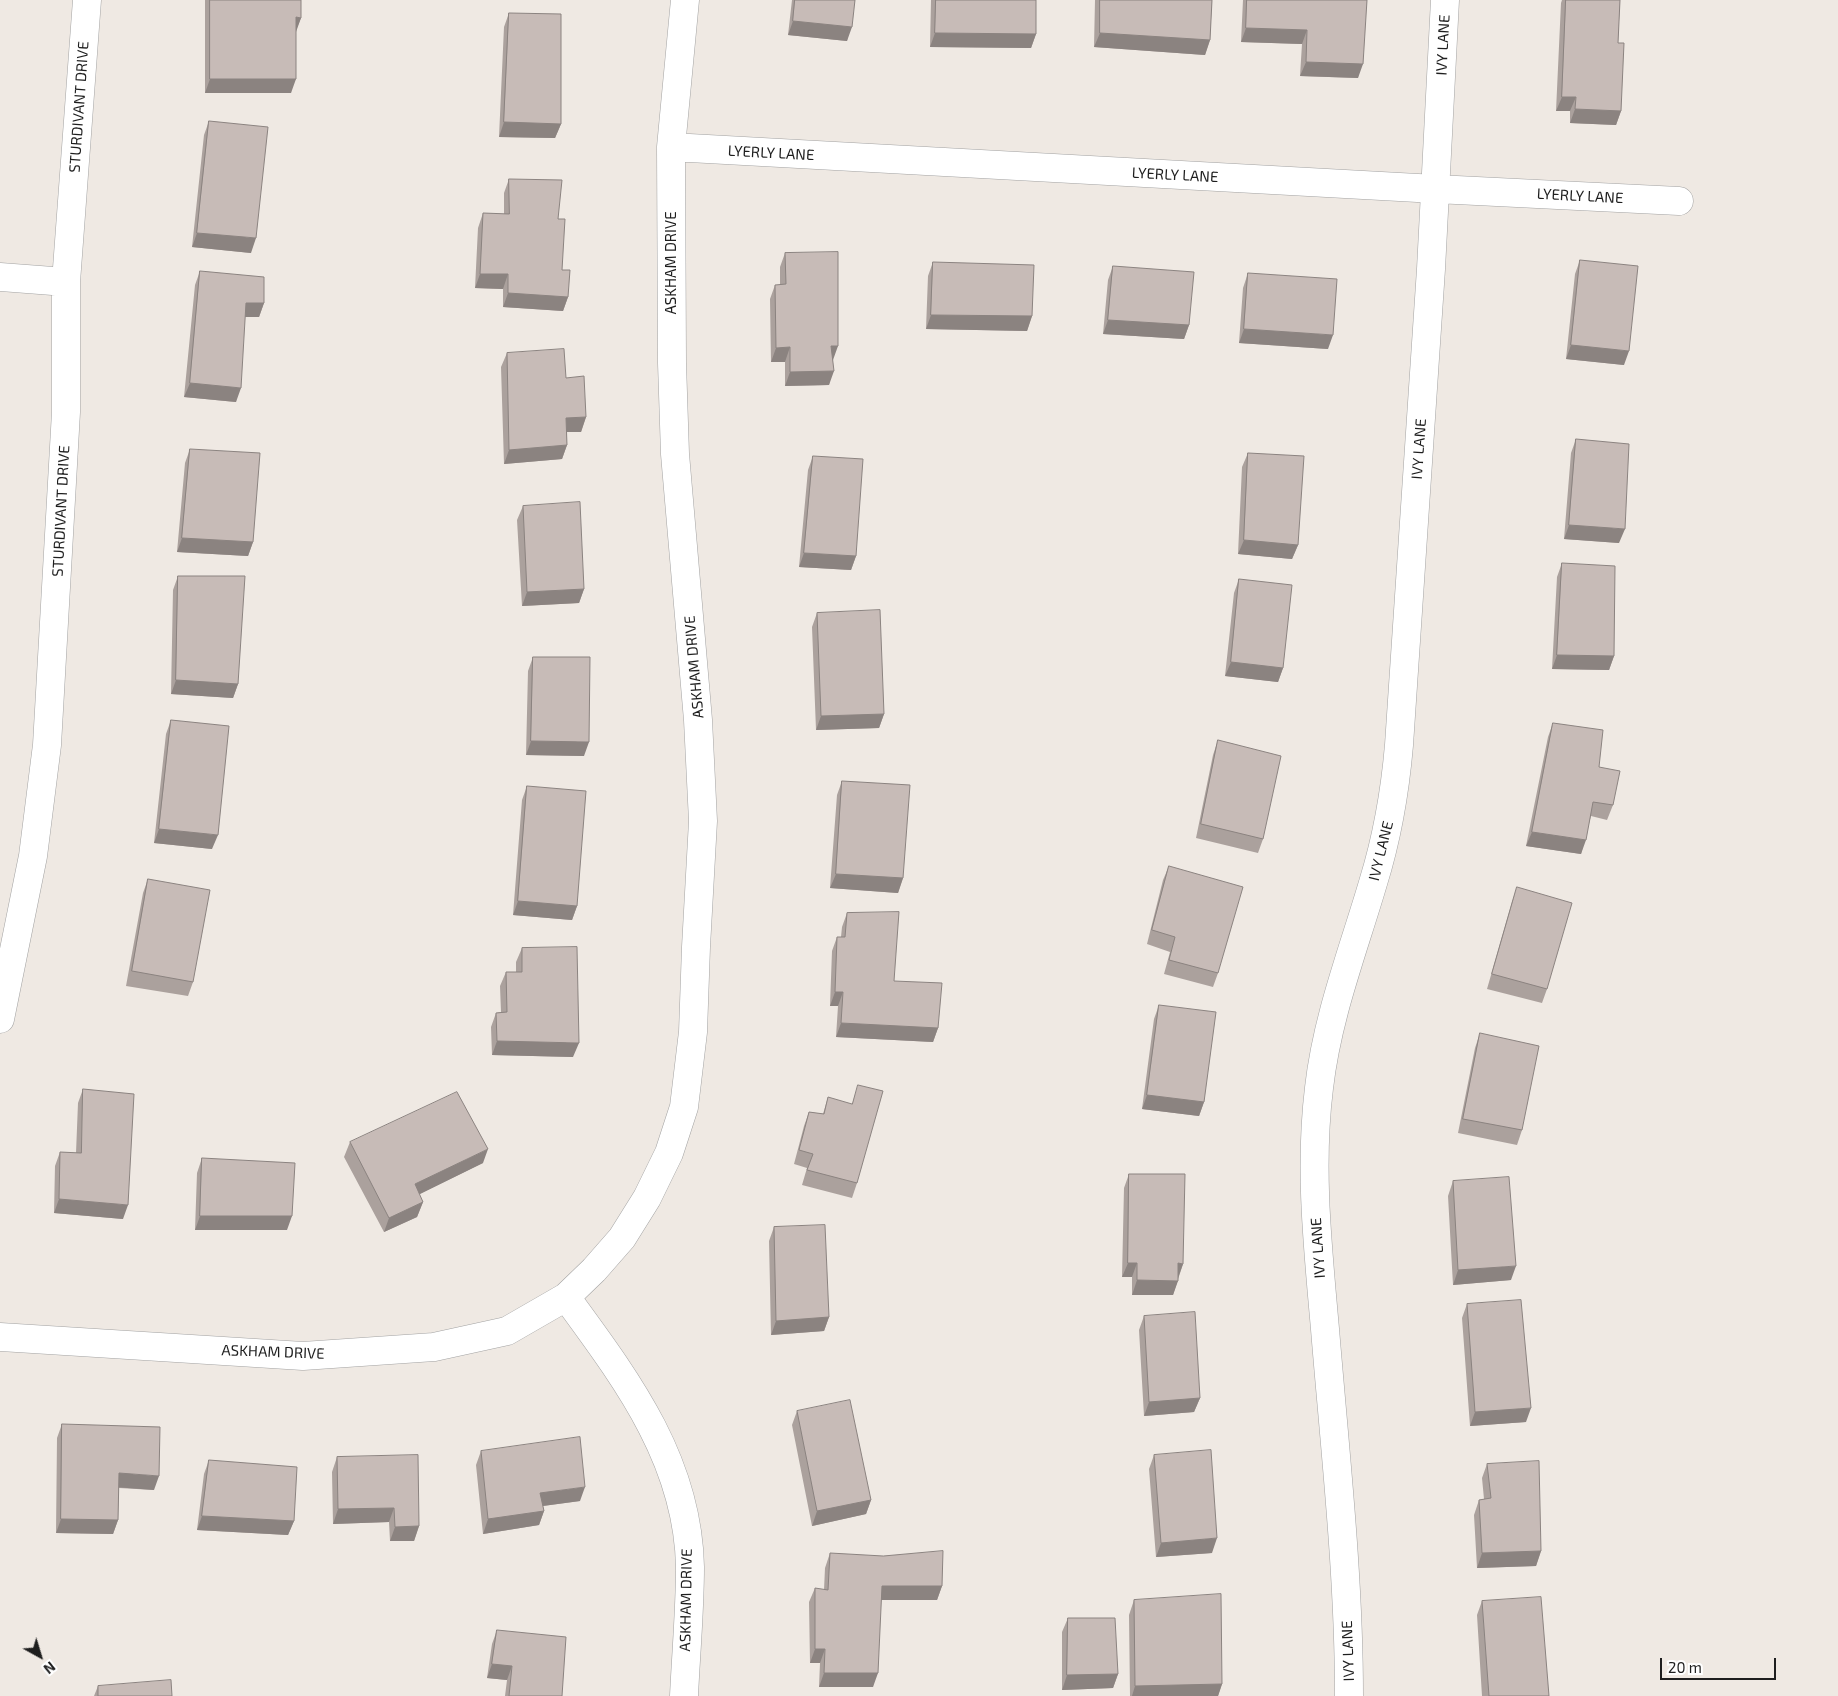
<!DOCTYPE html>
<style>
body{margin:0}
#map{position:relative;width:1838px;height:1696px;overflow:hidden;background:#efe9e3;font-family:"Exo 2",sans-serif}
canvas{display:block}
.north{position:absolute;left:15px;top:1631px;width:50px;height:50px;-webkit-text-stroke:4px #fff;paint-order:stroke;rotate:141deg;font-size:14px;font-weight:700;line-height:20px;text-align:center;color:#1e1e1e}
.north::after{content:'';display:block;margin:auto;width:18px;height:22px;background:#1e1e1e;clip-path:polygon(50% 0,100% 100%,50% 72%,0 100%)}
.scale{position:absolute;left:1660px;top:1658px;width:116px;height:22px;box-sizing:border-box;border:2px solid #1e1e1e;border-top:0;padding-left:6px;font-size:15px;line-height:18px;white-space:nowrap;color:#1e1e1e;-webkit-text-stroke:4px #fff;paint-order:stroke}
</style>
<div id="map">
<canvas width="1838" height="1696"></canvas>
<div class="north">N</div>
<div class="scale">20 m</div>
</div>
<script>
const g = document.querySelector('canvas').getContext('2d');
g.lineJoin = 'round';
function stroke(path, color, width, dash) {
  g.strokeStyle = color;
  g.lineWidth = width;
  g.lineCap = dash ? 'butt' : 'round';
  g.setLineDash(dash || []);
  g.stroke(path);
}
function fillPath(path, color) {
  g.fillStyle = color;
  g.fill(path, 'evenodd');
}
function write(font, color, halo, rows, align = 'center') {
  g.font = font + ' "Exo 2",sans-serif';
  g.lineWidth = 4.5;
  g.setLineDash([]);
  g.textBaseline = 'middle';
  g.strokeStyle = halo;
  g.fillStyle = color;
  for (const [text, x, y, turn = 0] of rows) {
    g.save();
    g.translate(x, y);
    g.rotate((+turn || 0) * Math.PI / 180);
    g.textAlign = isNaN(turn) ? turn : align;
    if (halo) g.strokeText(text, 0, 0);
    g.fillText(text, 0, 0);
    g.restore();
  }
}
const street = new Path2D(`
 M671,147l765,42 243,12
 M0,277l66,5
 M0,1019l33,-163 14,-111 19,-333v-130l21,-282
 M566,1297c60,82 122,163 124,270 0,43 -4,86 -6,129
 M0,1337l303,19 131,-9 73,-16 59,-34 28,-27 28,-32 25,-40 22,-45 15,-46 9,-75 3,-85 7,-126 -5,-101 -23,-266 -3,-91 -1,-216 14,-147
 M1349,1696c0,-122 -14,-245 -24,-367 -7,-80 -16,-160 -6,-241 8,-71 34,-137 54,-205 14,-45 22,-91 26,-138l32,-476 14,-269`);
stroke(street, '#a2a2a2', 29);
stroke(street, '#fff', 28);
fillPath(new Path2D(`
 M205,0h96v18l-5,12 -5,63h-86z
 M792,0h63l-8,41 -59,-6z
 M931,0h105v34l-5,14 -101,-1z
 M1095,0h117l-2,40 -5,15 -111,-8z
 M1243,0h124l-9,78 -58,-2 2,-32 -61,-2z
 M1562,0h58l-2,43 3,68 -5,14 -46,-2v-12h-14l5,-108z
 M509,13l52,111 -6,14 -56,-1 5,-110z
 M209,121l42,132 -59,-6 12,-112z
 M509,179l49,40 4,51 6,27 -5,14 -60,-4v-18l-28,-1 3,-60 5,-15 21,1v-21z
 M785,253l48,107 -4,25 -44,1v-24h-14l-1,-63 5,-14h5v-18z
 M1580,260l44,105 -58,-6 9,-85z
 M933,262l99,54 -5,15 -101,-2 2,-53z
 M1113,266l76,59 -5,14 -81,-5 5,-54z
 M200,271l64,32 -5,14h-14l-9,85 -52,-5 11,-112z
 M1248,273l80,76 -89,-6 4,-55z
 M507,353l59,25 20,39 -5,15h-14v13l-5,14 -58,5 -3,-97z
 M1576,439l43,104 -55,-4 7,-86z
 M190,449l63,93 -5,14 -71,-4 8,-89z
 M1248,453l50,92 -6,14 -54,-5 4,-87z
 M813,456l43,100 -5,14 -52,-3 9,-97z
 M523,506l61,83 -5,14 -57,3 -5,-86z
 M1562,563l52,93 -5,14 -57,-1 5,-92z
 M178,576l60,108 -5,14 -62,-4 2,-104z
 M1239,579l44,89 -5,14 -53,-6 9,-83z
 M817,613l67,101 -5,14 -63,2 -4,-103z
 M533,657l51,99 -58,-1 2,-84z
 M171,720l41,129 -58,-6 12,-109z
 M1553,723l46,44 14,38 -6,15 -16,-4 -10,38 -55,-8 22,-109z
 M1218,740l45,99 -5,14 -62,-15 17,-83z
 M842,781l61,97 -5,15 -68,-5 7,-93z
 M527,786l50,120 -5,14 -59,-5 9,-115z
 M1169,866l49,107 -5,14 -49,-13 6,-22 -23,-8 16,-64z
 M148,879l45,103 -5,14 -62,-10 17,-93z
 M1517,887l30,102 -5,14 -55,-14 25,-87z
 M847,913l47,68 44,47 -5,14 -97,-5 2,-31h-8l2,-55 5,-14h4l1,-10z
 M522,948l51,109 -81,-2 -1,-28 5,-14 5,-1 -1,-26 6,-14h10v-10z
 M1159,1005l45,97 -5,14 -57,-7 12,-90z
 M1480,1033l42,97 -5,15 -59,-12 17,-85z
 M83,1089l40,130 -69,-6 1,-47 5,-14 16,1 2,-50z
 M828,1097l29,86 -5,15 -50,-13 5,-17 -13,-4 10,-38 5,-14 14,2z
 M350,1142l133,21 -64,31 4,8 -6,15 -33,15 -40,-75z
 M202,1158l85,72h-92l2,-57z
 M1129,1174l54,90 -10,31h-41v-18h-10l2,-89z
 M1453,1181l58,99 -58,5 -5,-89z
 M774,1227l55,90 -5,14 -53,4 -2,-94z
 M1467,1304l59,118 -56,4 -8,-108z
 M1144,1316l56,82 -6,14 -50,4 -5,-86z
 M797,1411l74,89 -5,14 -54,12 -20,-101z
 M62,1424l92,66 -35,-2 -1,32 -5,14 -57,-1 1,-95z
 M481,1451l99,50 -37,5 1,5 -5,14 -56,9 -7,-69z
 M1154,1455l58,98 -56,4 -7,-88z
 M337,1457l82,69 -5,15h-24l-1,-19 -56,2 -1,-52z
 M209,1460l85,61 -6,14 -91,-5 7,-56z
 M1487,1464l54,87 -5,15 -59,2 -3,-53 5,-15 5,-1 -2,-21z
 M830,1553l112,33 -5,14h-56l-8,87h-54l1,-24h-10l-1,-61 6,-14 9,2 1,-22z
 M1134,1600l88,84 -4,12h-88l-1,-81z
 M1482,1601l67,95h-67l-5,-81z
 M1068,1618l50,56 -5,14 -51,2v-58z
 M497,1630l65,66h-57l2,-16 -20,-2 5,-34z
 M98,1686l74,10h-78z`), '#aba19d');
fillPath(new Path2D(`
 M296,17l5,1 -5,14z
 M793,21l59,6 -5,14 -59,-6z
 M1246,28l61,2 -5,14 -61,-2z
 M935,33l101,1 -5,14 -101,-1z
 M1100,33l110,7 -5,15 -111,-8z
 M1306,62l57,2 -5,14 -58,-2z
 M210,79h86l-5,14h-86z
 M1562,97h14l-6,14h-14z
 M1575,109l46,2 -5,14 -46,-2z
 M504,122l57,2 -6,14 -56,-1z
 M197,233l59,5 -5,15 -59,-6z
 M480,274h28l-5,15 -28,-1z
 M508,293l60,4 -5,14 -60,-4z
 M246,303h18l-5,14h-18z
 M931,315l101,1 -5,15 -101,-2z
 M1108,320l81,5 -5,14 -81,-5z
 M1244,329l89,6 -5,14 -89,-6z
 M1571,345l58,6 -5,14 -58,-6z
 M831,346h7l-5,14h-7z
 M790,347l-5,15h-14l5,-14z
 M834,371l-5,14 -44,1 5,-14z
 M190,383l51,5 -5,14 -52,-5z
 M586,417l-5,15h-20l5,-14z
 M567,445l-5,14 -58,5 5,-14z
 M1569,525l56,4 -6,14 -55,-4z
 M182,538l71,4 -5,14 -71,-4z
 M1244,540l54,5 -6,14 -54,-5z
 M804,553l52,3 -5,14 -52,-3z
 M584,589l-5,14 -57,3 5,-14z
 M1557,655l57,1 -5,14 -57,-1z
 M1231,662l52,6 -5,14 -53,-6z
 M176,680l62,4 -5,14 -62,-4z
 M884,714l-5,14 -63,2 5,-14z
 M531,741l58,1 -5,14 -58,-1z
 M159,829l59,6 -6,14 -58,-6z
 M1532,832l54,8 -5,14 -55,-8z
 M836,874l67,4 -5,15 -68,-5z
 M518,901l59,5 -5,14 -59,-5z
 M835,992h8l-5,14h-8z
 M841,1023l97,5 -5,14 -97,-5z
 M497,1041l82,2 -6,14 -81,-2z
 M1147,1095l57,7 -5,14 -57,-7z
 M488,1149l-5,14 -73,36 5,-15z
 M59,1199l69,6 -5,14 -69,-6z
 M423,1202l-6,15 -33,15 5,-14z
 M200,1216h92l-5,14h-92z
 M1128,1263h9l-5,14h-10z
 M1178,1263l5,1 -5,14z
 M1516,1266l-5,14 -58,5 5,-15z
 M1137,1280l41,1 -5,14h-41z
 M829,1317l-5,14 -53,4 5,-14z
 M1200,1398l-6,14 -50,4 5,-14z
 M1531,1408l-5,14 -56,4 5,-14z
 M119,1473l40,3 -5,14 -40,-3z
 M585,1487l-5,14 -45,6 5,-14z
 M871,1500l-5,14 -54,12 5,-15z
 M394,1508l-5,14 -56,2 5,-15z
 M544,1511l-5,14 -56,9 5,-15z
 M202,1516l92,5 -6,14 -91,-5z
 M61,1519l57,1 -5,14 -57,-1z
 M419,1526l-5,15h-24l5,-14z
 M1217,1538l-5,15 -56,4 5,-14z
 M1541,1551l-5,15 -59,2 5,-15z
 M882,1586h60l-5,14h-60z
 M815,1649h10l-5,14h-10z
 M492,1664l20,2 -5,14 -20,-2z
 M824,1673h54l-5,14h-54z
 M1118,1674l-5,14 -51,2 5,-15z
 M1222,1684l-4,12h-86l3,-10z`), '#8b8380');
const building = new Path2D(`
 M210,0h91v18l-5,-1v62h-86z
 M795,0h60l-3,27 -59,-6z
 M936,0h100v34l-101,-1z
 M1100,0h112l-2,40 -110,-7z
 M1247,0h120l-4,64 -57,-2 1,-32 -61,-2z
 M1566,0h54l-2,43h6l-3,68 -46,-2 1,-12h-14z
 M509,13l52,1v110l-57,-2z
 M209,121l59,6 -12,111 -59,-5z
 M509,179l53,1 -4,39h7l-3,51h8l-2,27 -60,-4v-19h-28l3,-61 26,1z
 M838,252v94h-7l3,25 -44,1v-25l-14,1 -1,-63 11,-1 -1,-31z
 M1580,260l58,6 -9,85 -58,-6z
 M933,262l101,3 -2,51 -101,-1z
 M1113,266l81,6 -5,53 -81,-5z
 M200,271l64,6v26h-18l-5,85 -51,-5z
 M1248,273l89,6 -4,56 -89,-6z
 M564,349l2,29 18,-2 2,41 -20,1 1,27 -58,5 -2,-97z
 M1576,439l53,5 -4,85 -56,-4z
 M190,449l70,4 -7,89 -71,-4z
 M1248,453l56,3 -6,89 -54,-5z
 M813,456l50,3 -7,97 -52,-3z
 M580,502l4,87 -57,3 -4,-86z
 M1562,563l53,3 -1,90 -57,-1z
 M178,576h67l-7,108 -62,-4z
 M1239,579l53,6 -9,83 -52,-6z
 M880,610l4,104 -63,2 -4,-103z
 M533,657h57l-1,85 -58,-1z
 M171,720l58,6 -11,109 -59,-6z
 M1553,723l50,7 -4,37 21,4 -7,34 -20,-3 -7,38 -54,-8z
 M1218,740l63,16 -18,83 -62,-15z
 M842,781l68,4 -7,93 -67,-4z
 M527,786l59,5 -9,115 -59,-5z
 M1169,866l74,21 -25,86 -49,-13 6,-23 -23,-7z
 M148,879l62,11 -17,92 -61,-11z
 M1517,887l55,16 -25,86 -55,-15z
 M899,912l-5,69 48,2 -4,45 -97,-5 2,-31h-8l2,-55h8l2,-24z
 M577,947l2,96 -82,-2 -1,-28 11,-1 -1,-40h16v-24z
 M1159,1005l57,7 -12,90 -57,-7z
 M1480,1033l59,13 -17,84 -59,-11z
 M858,1085l25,6 -26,92 -50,-13 6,-16 -14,-4 10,-38 15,2 4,-17 24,7z
 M83,1089l51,5 -6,111 -69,-6 1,-47 21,1z
 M457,1092l31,57 -73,35 8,18 -34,16 -39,-76z
 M202,1158l93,5 -3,53h-92z
 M1129,1174h56l-2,90 -5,-1v18l-41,-1v-17h-9z
 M1509,1177l7,89 -58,4 -5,-89z
 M825,1225l4,92 -53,4 -2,-94z
 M1521,1300l10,108 -56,4 -8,-108z
 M1195,1312l5,86 -51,4 -5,-86z
 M850,1400l21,100 -54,11 -20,-100z
 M62,1424l98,3 -1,49 -40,-3 -1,47 -57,-1z
 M580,1437l5,50 -45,6 4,18 -56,8 -7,-68z
 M1211,1450l6,88 -56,5 -7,-88z
 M418,1455l1,71 -24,1 -1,-19 -56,1 -1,-52z
 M209,1460l88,7 -3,54 -92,-5z
 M1539,1461l2,90 -59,2 -3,-53 12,-2 -4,-34z
 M943,1551l-1,35h-60l-4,87h-54l1,-24h-10v-61l13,2 2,-37 53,3z
 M1221,1594l1,90 -87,2 -1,-86z
 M1541,1597l8,99h-60l-7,-95z
 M1068,1618h47l3,56 -51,1z
 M497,1630l69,7 -4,59h-53l3,-30 -20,-2z
 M171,1680l1,16h-74v-10z`);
fillPath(building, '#c7bbb7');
stroke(building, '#8b8380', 1);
write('15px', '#1e1e1e', '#fff', [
 ["IVY LANE",1443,45,-87],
 ["STURDIVANT DRIVE",79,107,-86],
 ["LYERLY LANE",771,153,3],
 ["LYERLY LANE",1175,175,3],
 ["LYERLY LANE",1580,196,3],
 ["ASKHAM DRIVE",671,263,-90],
 ["IVY LANE",1419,449,-86],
 ["STURDIVANT DRIVE",61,511,-87],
 ["ASKHAM DRIVE",694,667,-95],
 ["IVY LANE",1381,851,-76],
 ["IVY LANE",1318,1248,-94],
 ["ASKHAM DRIVE",273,1352,2],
 ["ASKHAM DRIVE",686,1600,-89],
 ["IVY LANE",1348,1651,-92]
]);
</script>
